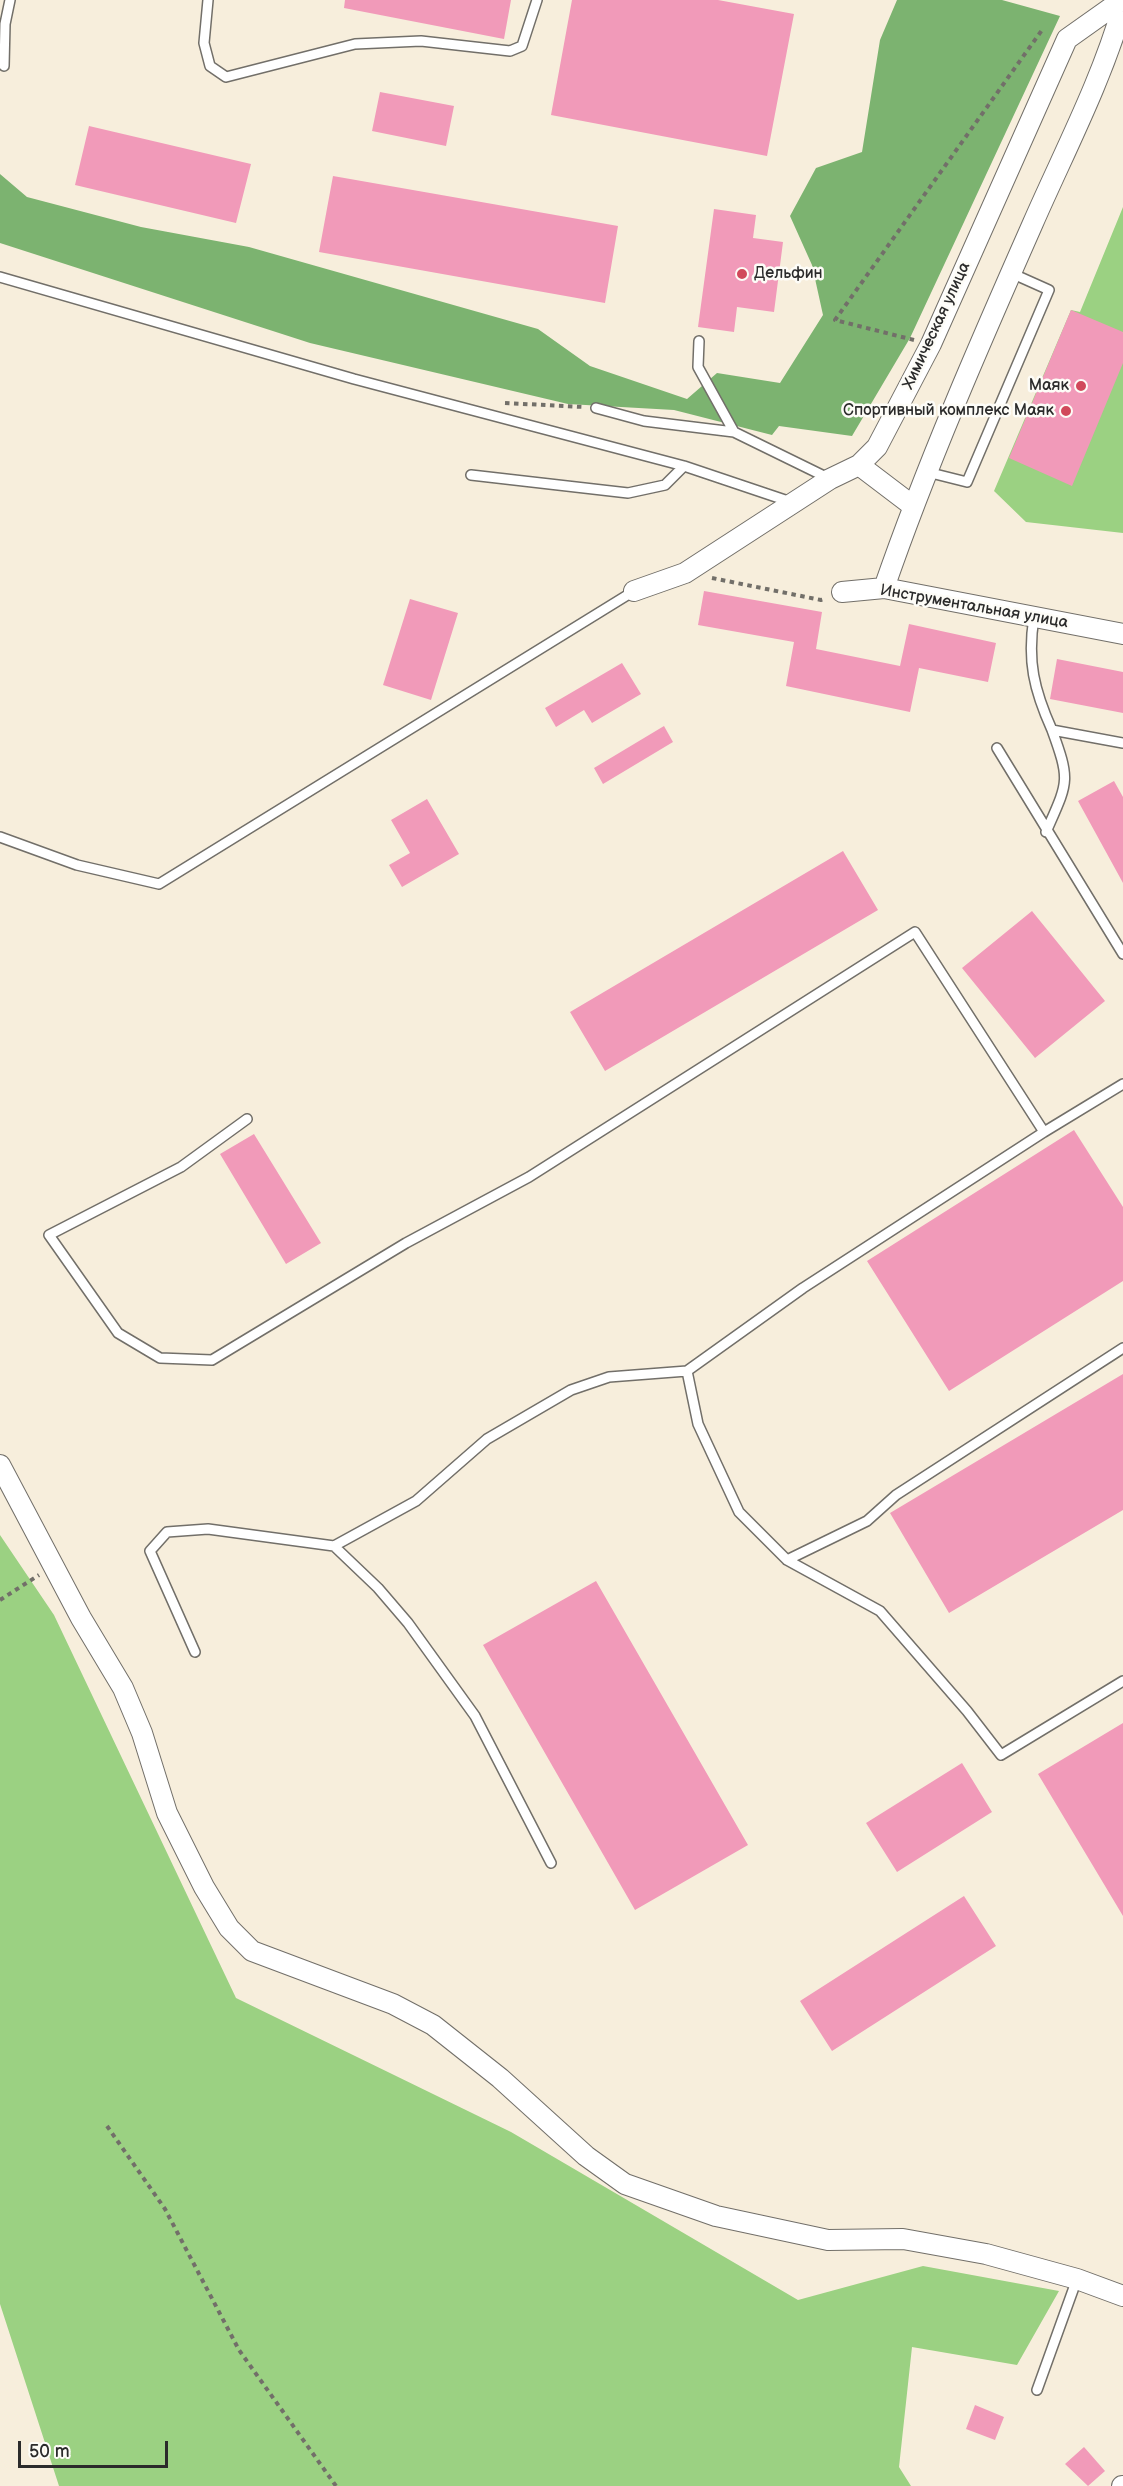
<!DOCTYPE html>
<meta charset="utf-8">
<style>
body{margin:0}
#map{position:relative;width:1123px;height:2486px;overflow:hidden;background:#f7eedc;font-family:"Balsamiq Sans",sans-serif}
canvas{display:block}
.scale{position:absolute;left:18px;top:2441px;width:150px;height:27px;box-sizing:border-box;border:3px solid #2b2b2b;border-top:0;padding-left:8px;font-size:18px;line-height:21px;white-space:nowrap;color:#2b2b2b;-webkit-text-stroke:4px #fdfcf7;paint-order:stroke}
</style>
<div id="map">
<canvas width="1123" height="2486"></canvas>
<div class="scale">50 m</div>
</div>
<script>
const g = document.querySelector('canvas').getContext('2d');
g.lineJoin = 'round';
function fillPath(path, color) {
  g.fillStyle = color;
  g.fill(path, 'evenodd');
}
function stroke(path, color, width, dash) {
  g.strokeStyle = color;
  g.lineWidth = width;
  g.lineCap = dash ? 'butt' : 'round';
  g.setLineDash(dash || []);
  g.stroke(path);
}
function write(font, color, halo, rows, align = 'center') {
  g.font = font + ' "Balsamiq Sans",sans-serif';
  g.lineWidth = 5;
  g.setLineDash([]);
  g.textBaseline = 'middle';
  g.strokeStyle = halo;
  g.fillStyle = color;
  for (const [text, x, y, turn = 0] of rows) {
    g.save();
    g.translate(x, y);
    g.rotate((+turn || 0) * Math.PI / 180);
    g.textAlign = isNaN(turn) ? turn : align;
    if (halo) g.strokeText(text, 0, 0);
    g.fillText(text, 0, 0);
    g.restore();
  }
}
fillPath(new Path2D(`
 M1123,207v326l-97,-11 -32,-31 77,-181 9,2z
 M0,1535l54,80 182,383 275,134 287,168 125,-34 136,25 -42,74 -105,-18 -13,120 12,19h-852l-59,-182z`), '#9bd182');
fillPath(new Path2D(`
 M897,0h105l58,16 -150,322 -58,98 -73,-10 -7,9 -98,-25 -106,-6 -258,-61 -310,-100v-69l27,23 114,30 108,20 289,82 52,37 97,33 30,-26 63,10 43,-68 -11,-50 -22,-49 26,-48 46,-16 18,-112z`), '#7cb370');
fillPath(new Path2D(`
 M345,0h166l-7,39 -160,-31z
 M572,0h146l76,14 -27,142 -216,-41z
 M380,92l74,14 -8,40 -74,-15z
 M89,126l162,38 -15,59 -161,-38z
 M333,176l285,50 -13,77 -286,-51z
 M714,209l42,6 -3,23 30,4 -9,70 -37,-5 -3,25 -36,-5z
 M1071,310l52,22v31l-51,123 -63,-28z
 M704,591l118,21 -6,37 84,17 9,-42 87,19 -8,39 -69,-14 -9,44 -124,-26 8,-44 -96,-17z
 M410,599l48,14 -27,87 -48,-15z
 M1057,659l66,13v41l-73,-14z
 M622,663l19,31 -49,29 -8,-13 -28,17 -11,-19z
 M664,726l9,16 -70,42 -9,-16z
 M1114,781l9,16v86l-45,-82z
 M427,799l32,55 -57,33 -13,-22 21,-12 -19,-33z
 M843,851l35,59 -273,161 -35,-59z
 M1032,911l73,90 -70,57 -73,-90z
 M1074,1130l49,77v74l-174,110 -82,-130z
 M254,1134l67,109 -35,21 -66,-110z
 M1123,1374v136l-174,103 -59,-100z
 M596,1581l152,264 -113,65 -152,-265z
 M1123,1723v193l-85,-142z
 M962,1763l30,49 -95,60 -31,-49z
 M964,1896l32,50 -164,105 -32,-50z
 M975,2405l29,12 -9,23 -29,-11z
 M1084,2447l21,24 -17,15 -23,-22z`), '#f19ab9');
const service = new Path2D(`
 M208,0l-4,43 6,23 16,11 129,-33 66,-3 89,10 12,-5 15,-46
 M4,66l1,-42 5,-24
 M0,277l354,102 330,87 107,36
 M699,341l-1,26 36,65 94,46
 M596,408l48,13 90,11
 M927,472l40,10 82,-192 -38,-17
 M471,475l157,18 37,-8 19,-19
 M1034,617c-7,44 0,73 18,113l71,13
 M997,748l126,206
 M1046,832c22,-50 25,-50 6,-102
 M0,837l77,28 82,19 475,-293
 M247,1119l-66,48 -132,68 69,98 42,25 52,2 194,-117 123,-66 386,-245 129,200 79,-48
 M1044,1132l-241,156 -116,83 11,53 41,88 48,48 93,51 87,100 34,44 122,-74
 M334,1546l44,42 30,35 67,93 76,147
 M787,1560l80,-39 29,-26 227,-147
 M195,1652l-45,-101 17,-19 41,-3 126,17 82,-45 71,-62 84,-49 38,-13 78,-6
 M1037,2390l40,-111`);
const minor = new Path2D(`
 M859,465l54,41
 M884,588c43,-124 96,-245 149,-365 32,-73 68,-141 90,-217
 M634,591l51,-18 145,-94 29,-14 18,-18 54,-103 136,-305 55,-39
 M842,592l42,-4 239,46
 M0,1465l81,153 42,70 19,45 25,80 37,74 25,41 23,23 141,53 40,21 67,53 86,78 39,28 91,32 112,24 75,-1 83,15 91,25 46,17
 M1122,2486h1`);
stroke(service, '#726f69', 12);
stroke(minor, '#726f69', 22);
stroke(new Path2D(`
 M914,340l-79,-20 207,-290
 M505,403l79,4
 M712,578l109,22 4,-1
 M0,1600l39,-25
 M107,2126l58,83 74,141 97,136`), '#726f69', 4, [4.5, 4.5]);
stroke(service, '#fff', 9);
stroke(minor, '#fff', 20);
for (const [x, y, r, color] of [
 [742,274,6,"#d1495b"],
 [1081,386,6,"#d1495b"],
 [1066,411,6,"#d1495b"]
]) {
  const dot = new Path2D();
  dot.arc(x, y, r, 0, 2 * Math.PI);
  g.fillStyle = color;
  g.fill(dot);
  stroke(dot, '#fdfcf7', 2);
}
write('16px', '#2b2b2b', '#fdfcf7', [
 ["Дельфин",754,274,"left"],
 ["Маяк",1069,386],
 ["Спортивный комплекс Маяк",1054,411]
], 'right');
write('16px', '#2b2b2b', '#fdfcf7', [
 ["Химическая улица",937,326,-65],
 ["Инструментальная улица",974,607,10]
]);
</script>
